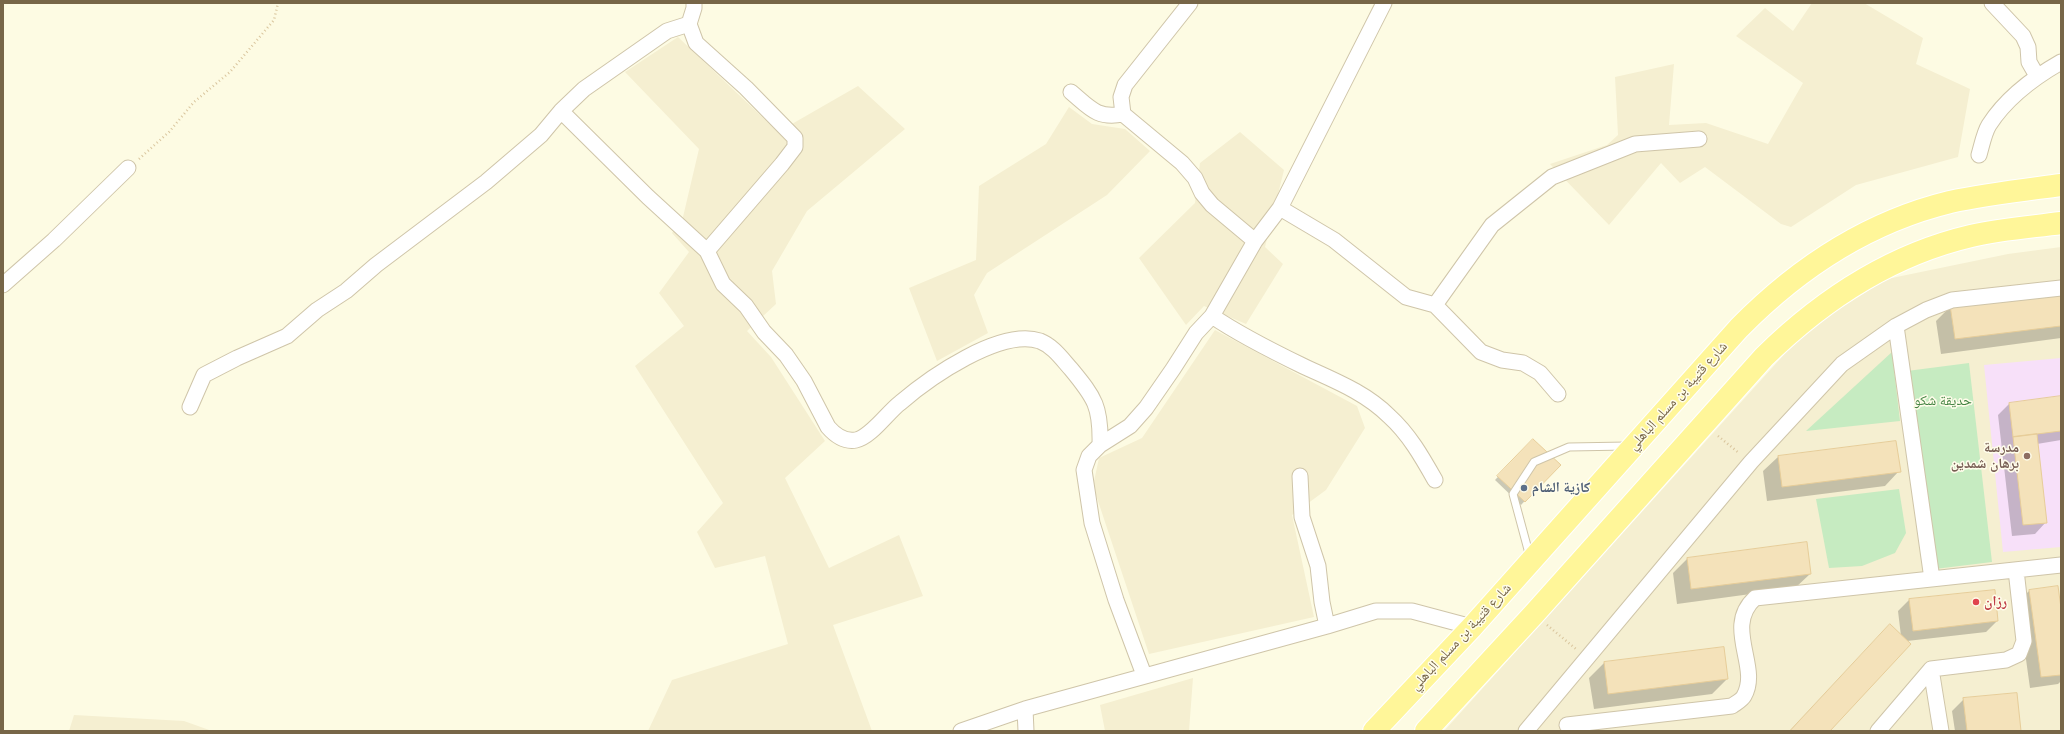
<!DOCTYPE html>
<meta charset="utf-8">
<style>
body{margin:0}
#map{position:relative;width:2064px;height:734px;overflow:hidden;background:#fdfbe3;font-family:"Noto Sans",sans-serif}
canvas{display:block}
.frame{position:absolute;inset:0;border:4px solid #776648;pointer-events:none}
</style>
<div id="map">
<canvas width="2064" height="734"></canvas>
<div class="frame"></div>
</div>
<script>
const g = document.querySelector('canvas').getContext('2d');
g.lineJoin = 'round';
function fillPath(path, color) {
  g.fillStyle = color;
  g.fill(path, 'evenodd');
}
function stroke(path, color, width, dash) {
  g.strokeStyle = color;
  g.lineWidth = width;
  g.lineCap = dash ? 'butt' : 'round';
  g.setLineDash(dash || []);
  g.stroke(path);
}
function write(font, color, halo, rows, align = 'center') {
  g.font = font + ' "Noto Sans","Noto Naskh Arabic",sans-serif';
  g.lineWidth = 3;
  g.setLineDash([]);
  g.textBaseline = 'middle';
  g.strokeStyle = halo;
  g.fillStyle = color;
  for (const [text, x, y, turn = 0] of rows) {
    g.save();
    g.translate(x, y);
    g.rotate((+turn || 0) * Math.PI / 180);
    g.textAlign = isNaN(turn) ? turn : align;
    if (halo) g.strokeText(text, 0, 0);
    g.fillText(text, 0, 0);
    g.restore();
  }
}
fillPath(new Path2D(`
 M1812,3h52l59,35 -7,26 54,25 -12,68 -102,28 -65,42 -10,-3 -76,-57 -25,16 -19,-20 -52,62 -59,-61 57,-19 11,-10 -3,-58 59,-13 -5,61 37,-2 62,21 35,-61 -67,-47 29,-28 28,23z
 M678,37l100,95 80,-46 47,43 -98,82 -35,60 4,33 -29,27 24,26 54,84 -40,37 44,90 70,-33 24,61 -90,29 39,106h-224l24,-51 116,-36 -23,-88 -50,12 -18,-36 26,-29 -88,-137 49,-40 -25,-33 30,-41 -17,-19 11,-16 16,-68 -74,-77z
 M1069,107l23,17 33,5 25,22 -43,44 -120,78 -13,22 14,38 -51,28 -28,-73 67,-28 3,-74 67,-42z
 M1240,132l44,38 -19,77 18,17 -37,60 -42,-18 -18,19 -47,-67 56,-55 5,-40z
 M2061,247v484h-617l364,-403 79,-49 121,-25z
 M1215,330l142,76 8,22 -39,62 -34,25 22,102 -165,37 -56,-168 6,-28 43,-20z
 M1193,678l-4,53h-84l-5,-26z
 M74,715l110,6 28,10h-143z`), '#f5efd1');
fillPath(new Path2D(`
 M2061,358v189l-58,5 -19,-187z`), '#f7e0f9');
fillPath(new Path2D(`
 M1892,352l8,69 -94,10z
 M1969,363l23,199 -57,7 -28,-198z
 M1899,489l7,44 -11,20 -33,13 -33,2 -13,-69z`), '#c6ebc1');
fillPath(new Path2D(`
 M2061,296v42l-120,16 -5,-33 15,-15z
 M2061,397v43l-24,4 9,78 -11,12 -23,2 -14,-121 11,-11z
 M1533,440l26,25 -38,40 -26,-25z
 M1896,442l3,29 -14,15 -118,15 -4,-30 15,-14z
 M1687,559l123,15 -15,14 -118,16 -4,-31z
 M2029,591l32,24v66l-3,3 -28,4 -12,-86z
 M1909,600l88,21 -11,11 -79,9 -78,90h-39l100,-106 11,11 -3,-25z
 M1604,663l123,16 -15,15 -118,15 -5,-31z
 M1964,699l56,32h-65l-3,-20z`), '#0003');
const building = new Path2D(`
 M2061,295v31l-106,13 -5,-34z
 M2061,396v35l-48,6 -4,-34z
 M2037,434l10,89 -24,2 -10,-88z
 M1533,439l28,26 -36,37 -28,-26z
 M1896,441l5,31 -119,15 -4,-31z
 M1807,542l4,32 -120,15 -4,-31z
 M2058,586l3,22v67l-20,2 -12,-87z
 M1995,590l3,31 -85,10 -4,-32z
 M1890,624l21,20 -81,87h-40z
 M1724,647l4,32 -120,15 -4,-32z
 M2017,693l4,38h-54l-4,-33z`);
fillPath(building, '#f4e2ba');
stroke(building, '#e7cd99', 1);
const lane = new Path2D(`
 M1530,557l-17,-63 21,-32 35,-15 58,-1`);
const street = new Path2D(`
 M694,3v5l-5,16 7,19 50,45 49,50v9l-13,17 -75,87
 M1190,3l-65,82 -4,12 2,17 59,49 13,15 7,15 10,12 43,36
 M1992,3l31,33 5,11 1,15 8,14
 M1071,92c19,16 26,27 52,22
 M561,111l87,86 59,54 16,33 23,22 18,26 22,23 18,26 24,46c7,8 17,15 28,13 15,-3 32,-28 44,-37 29,-25 100,-75 140,-62 13,5 22,18 31,28 24,29 30,38 29,76
 M1979,155c3,-10 5,-22 10,-30 18,-28 44,-47 72,-63
 M1280,208l54,32 72,57 29,8 57,-80 60,-48 83,-33 64,-5
 M3,285l51,-45 74,-72
 M1435,305l46,47 21,8 21,3 17,10 18,21
 M1212,316c28,19 60,35 91,50 30,14 62,26 86,50 20,18 33,41 46,64
 M1896,326l36,253
 M190,407l14,-32 33,-17 50,-22 30,-26 29,-19 30,-26 110,-83 55,-47 20,-24 23,-22 83,-58 22,-7
 M1300,476l2,41 16,49 4,36 5,24
 M1931,669l10,62
 M1144,675l-28,-75 -24,-77 -8,-53 5,-14 11,-11 30,-19 16,-18 27,-39 23,-36 16,-17 43,-75 25,-33 104,-205
 M1025,709l1,22
 M1567,725l165,-19c4,-3 10,-6 12,-10 17,-29 -21,-69 11,-98l306,-33
 M961,731l64,-22 302,-83 49,-15h36l60,16
 M1526,731l225,-269 91,-98 54,-38 30,-16 26,-10 109,-12
 M1878,731l53,-62 75,-9 13,-6 5,-13 -8,-71`);
const primary = new Path2D(`
 M1374,731l98,-104 267,-299c59,-60 129,-106 211,-126 37,-8 74,-12 111,-17
 M1426,731l108,-117 230,-257c58,-57 126,-102 207,-121 30,-7 60,-9 90,-13`);
stroke(lane, '#cfc5a9', 9);
stroke(street, '#cfc5a9', 17);
stroke(primary, '#fff', 24);
stroke(new Path2D(`
 M139,159l30,-27 25,-30 36,-30 44,-52 4,-17
 M1718,436l21,17
 M1547,625l29,24`), '#d9c59d', 2.5, [1, 3]);
stroke(lane, '#fff', 7);
stroke(street, '#fff', 15);
stroke(primary, '#fff699', 22);
for (const [x, y, r, color] of [
 [2027,456,4,"#8d6e63"],
 [1524,488,4,"#5c6f8a"],
 [1976,602,4,"#e0444e"]
]) {
  const dot = new Path2D();
  dot.arc(x, y, r, 0, 2 * Math.PI);
  g.fillStyle = color;
  g.fill(dot);
  stroke(dot, '#fffdeb', 1.5);
}
write('14px', '#776648', '#fffdeb', [
 ["شارع قتيبة بن مسلم الباهلي",1678,396,-48],
 ["شارع قتيبة بن مسلم الباهلي",1461,637,-47]
]);
write('14px', '#428341', '#fffdeb', [
 ["حديقة شكو",1943,401]
]);
write('bold 14px', '#785e54', '#fffdeb', [
 ["مدرسة",2019,448],
 ["برهان شمدين",2019,464]
], 'right');
write('bold 14px', '#4e5e75', '#fffdeb', [
 ["كازية الشام",1532,488]
], 'left');
write('bold 14px', '#be3a42', '#fffdeb', [
 ["رزان",1984,602]
], 'left');
</script>
